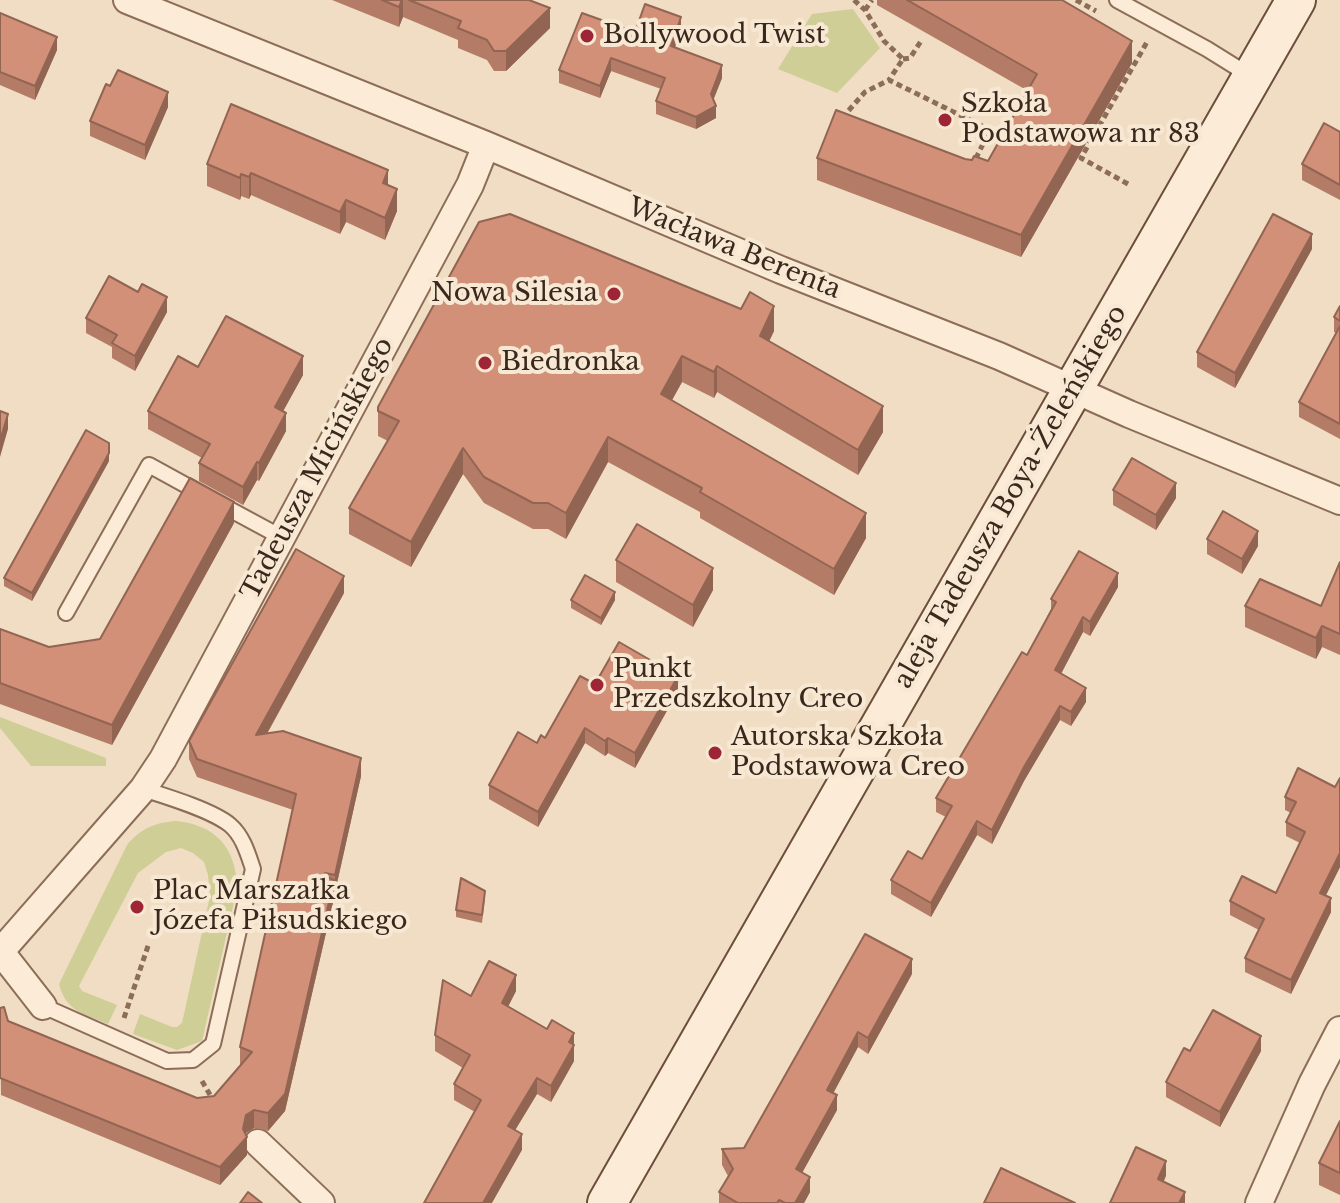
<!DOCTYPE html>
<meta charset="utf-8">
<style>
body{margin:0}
canvas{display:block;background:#f0ddc3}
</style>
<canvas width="1340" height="1203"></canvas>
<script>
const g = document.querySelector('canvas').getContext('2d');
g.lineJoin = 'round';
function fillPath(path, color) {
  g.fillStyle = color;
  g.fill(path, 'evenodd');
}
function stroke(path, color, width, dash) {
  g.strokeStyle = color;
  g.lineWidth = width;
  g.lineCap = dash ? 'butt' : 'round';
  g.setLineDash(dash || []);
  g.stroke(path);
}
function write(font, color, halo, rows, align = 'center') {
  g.font = font + ' "Libre Baskerville",serif';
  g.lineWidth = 8;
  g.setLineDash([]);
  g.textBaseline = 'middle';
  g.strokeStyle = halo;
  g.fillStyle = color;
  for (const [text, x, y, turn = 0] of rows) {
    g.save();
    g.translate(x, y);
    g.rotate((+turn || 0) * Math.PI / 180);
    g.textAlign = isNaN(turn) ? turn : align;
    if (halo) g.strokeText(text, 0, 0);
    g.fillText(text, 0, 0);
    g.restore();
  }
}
fillPath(new Path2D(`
 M853,9l27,39 -43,45 -59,-24 34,-55z
 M0,717l106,41v8h-75l-31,-38z
 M175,821c40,3 62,27 62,68l-35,152 -25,9 -44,-16 7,-20 32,13h5l5,-4 28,-127 -2,-21 -4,-13 -11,-9 -12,-5 -15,4 -28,21 -59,113 3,5 35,14 -9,19c-23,-10 -42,-12 -49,-40l68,-139c13,-16 27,-22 48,-24z`), '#cfce96');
const lane = new Path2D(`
 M1117,0l90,49 45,28
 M218,503l63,34
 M66,613l83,-148 51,28
 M43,1006l124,55 26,-1 20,-16 40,-175c-5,-15 -10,-33 -23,-44 -18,-15 -65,-29 -87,-36`);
const street = new Path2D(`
 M127,0l359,145 295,125 218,86 130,58 211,87
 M0,951l43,55
 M1,951l142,-162 20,-30 307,-574 16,-40
 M258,1143l63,60
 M1259,1203l53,-119 28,-54`);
const secondary = new Path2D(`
 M607,1203l689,-1203`);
stroke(lane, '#8c6d58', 18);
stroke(street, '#8c6d58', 30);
stroke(secondary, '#6d4e3c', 42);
stroke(new Path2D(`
 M854,0l11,10 19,31 19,18 -14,21
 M1076,0l20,11
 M865,10l7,-10
 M903,59l7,-1 11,-17
 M842,118l23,-26 24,-12 101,50 -16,32
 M1128,184l-47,-26 66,-116
 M124,1018l25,-75
 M202,1081l11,19`), '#8c6d58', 5, [6, 4]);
stroke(lane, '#fbebd7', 14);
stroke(street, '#fbebd7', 26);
stroke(secondary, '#fbebd7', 38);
fillPath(new Path2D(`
 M332,0h197l21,28 -44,43h-12l-7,-11 -29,-12v-8l-55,-23 -4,10z
 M877,0h185l70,63 -111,194 -204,-77v-22l171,3 40,-70 -151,-86z
 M0,13l57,37 -22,50 -35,-15z
 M681,29l-6,19 47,30 -9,22 3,18 -20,11 -40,-15v-13l5,-12 -50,-18 -11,27 -41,-15v-13l76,-38z
 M168,107l-23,53 -55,-24v-15z
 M1340,132v68l-38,-20v-16z
 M207,164l181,21 9,26 -12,29 -39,-18 -6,12 -89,-39 -2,4 -8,-3 -1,4 -33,-14z
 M1312,249l-77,139 -38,-21v-15z
 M1340,306v133l-41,-22v-15l37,-69 -2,-1v-15z
 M167,312l-32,59 -23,-13v-11l-26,-14v-15z
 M774,331l-5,10 114,91 -25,43 -141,-83 -3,6 -32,-16 -10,18 194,138 -32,57 -134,-77v-6l-92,-50 -42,77 -18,-10h-15l-49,-26 -21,-29 -52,93 -62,-33v-26l39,-67 -10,-5v-29z
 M198,367l105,8 -20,36 3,20 -27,50 -2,-1 -14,25 -44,-24v-18l3,-5 -54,-29v-18z
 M109,461l-77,140 -28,-15v-8z
 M1113,490l63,8 -20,32 -43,-25z
 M234,523l-122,222 -112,-41v-75l49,18 51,-8z
 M1207,539l51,7 -16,28 -35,-20z
 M616,560l97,30 -20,37 -77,-45z
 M1340,562v93l-18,-8 -6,12 -71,-32v-21h76z
 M1118,587l-28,49 -7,-4 -22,42 25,28 -15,24 -11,-6 -36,61 -32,63 -15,-9 -46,82 -40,-23v-14l31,-21 24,-42 -10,-5v-14l91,-143 24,-46v-10z
 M344,593l-77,141 94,42 -26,116h-1v6l-49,213 -17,20 -14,-3 -8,5 1,22 -27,30 -219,-90 -1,-87 8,13 189,77 17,-2 27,-31h-1v-18l53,-237 -96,-33 -8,-18v-18z
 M571,600h44l-14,25 -30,-17z
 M595,684l83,7 -43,77 -27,-15 -3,3 -20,-13 -47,84 -49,-28v-14l48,-42 8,-5z
 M1340,778v89l-14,28 5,17 -40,82 -46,-22v-14l14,-28 -29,-15v-14l46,-8 24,-50 -14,-7v-14l5,-9 -6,-3v-13l50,-10z
 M485,899l-3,24 -26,-6v-7z
 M912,974l-44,80 -10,-7 -25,46 4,17 -35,62 8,20 -6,11h-85v-11l9,-16 -6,-11v-16l22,-1z
 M516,991l-8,15 39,23 27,4v28l-23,41 -14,-8 -22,36 7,20 -47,-38 -21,-12v-16l9,-16 -28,-17v-16l36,-39z
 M1190,1051h71l-41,76 -54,-30v-15z
 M1340,1121v74l-21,-10v-22z`), '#b47c66');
fillPath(new Path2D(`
 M402,0h1v17l-4,10v-20z
 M550,8v20l-44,43v-20z
 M681,17v12l-10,29v-12z
 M57,37v13l-22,50v-14z
 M1132,41v22l-111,194v-22z
 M611,58v13l-11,27v-12z
 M722,65v13l-11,28v-12z
 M168,92v15l-23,53v-15z
 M716,106v12l-20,11v-12z
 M388,170v22l-5,-9z
 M251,173v22l-2,4v-22z
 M241,174v22l-1,4v-22z
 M397,189v22l-12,29v-22z
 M346,200v22l-6,12v-22z
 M1312,234v15l-77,139v-15z
 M167,297v15l-32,59v-15z
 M774,306v25l-14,30v-25z
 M303,356v19l-28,51v-19z
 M682,356v26l-21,38v-26z
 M717,366v26l-3,6v-26z
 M883,406v26l-25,43v-25z
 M286,413v18l-27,50v-18z
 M8,414v15l-8,28v-16z
 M608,437v25l-42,77v-26z
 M463,448v26l-52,93v-25z
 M109,453v8l-77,140v-8z
 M257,462v18l-14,25v-18z
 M1176,483v15l-20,32v-15z
 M234,502v21l-122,222v-20z
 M866,513v25l-32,57v-26z
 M1258,531v15l-16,28v-15z
 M713,568v22l-20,37v-22z
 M1118,573v14l-28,49v-14z
 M344,576v17l-88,160v-18z
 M615,592v8l-14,25v-7z
 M1083,617v15l-28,53v-15z
 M1322,626v21l-6,12v-21z
 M678,676v15l-43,77v-15z
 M1086,688v14l-15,24v-14z
 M1060,706v14l-36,61 -32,63v-14l32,-63z
 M585,728v15l-47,84v-15z
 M608,738v15l-3,3v-15z
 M361,758v18l-26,116v-17z
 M977,821v14l-46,82v-14z
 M1340,853v14l-20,40v-14z
 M334,880v18l-49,213 -17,20v-18z
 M1331,898v14l-40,82v-14z
 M912,959v15l-44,80v-16z
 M516,975v16l-14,28v-16z
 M858,1032v15l-31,58v-15z
 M574,1033v28l-23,41v-16l18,-44z
 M1261,1036v15l-41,76v-15z
 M537,1078v16l-29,48v-16z
 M837,1095v15l-41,74v-15z
 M254,1110v18l-8,5 -2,7 3,-3v18l-27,30v-18l23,-38 3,-14z
 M522,1134v16l-30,53h-9z
 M1166,1161v15l-8,19v-16z
 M810,1177v15l-6,11h-9z
 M1185,1192v11h-6z`), '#926553');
const building = new Path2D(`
 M382,0h20l-3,7z
 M409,0h120l21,8 -44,43h-12l-7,-11 -29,-12 3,-7z
 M907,0h155l70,41 -111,194 -204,-77 19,-48 129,49 7,1 2,-4 14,5 49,-87z
 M645,4l36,13 -10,29 51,19 -11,29 5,12 -20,11 -40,-16 9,-23 -54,-20 -11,28 -41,-16 23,-57 53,19z
 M0,13l57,24 -22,49 -35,-14z
 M118,70l50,22 -23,53 -55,-24 16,-37 4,2z
 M231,104l157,66 -5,13 14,6 -12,29 -39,-18 -6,12 -89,-39 -2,4 -8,-3 -1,4 -33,-14z
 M1324,123l16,9v53l-38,-21z
 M510,214l231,95 9,-17 24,14 -14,30 123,70 -25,44 -141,-84 -3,6 -32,-16 -21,38 205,119 -32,56 -134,-77 2,-4 -94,-51 -42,76 -18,-10h-15l-49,-26 -21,-29 -52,94 -62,-34 50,-87 -21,-10v-4l101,-185z
 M1273,214l39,20 -77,139 -38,-21z
 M109,276l29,16 4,-8 25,13 -32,59 -23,-13 5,-8 -31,-17z
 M1340,306v15l-6,-4z
 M226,316l77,40 -28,51 11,6 -27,50 -2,-1 -14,25 -44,-24 11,-19 -62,-33 30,-55 20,11z
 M1340,326v98l-41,-22z
 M0,411l8,3 -8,27z
 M86,430l23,13v10l-77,140 -28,-15z
 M1132,458l44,25 -20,32 -43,-25z
 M190,478l44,24 -122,223 -112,-42v-54l49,18 51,-8z
 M1223,511l35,20 -16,28 -35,-20z
 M637,524l76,44 -20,37 -77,-45z
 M296,549l48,27 -88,159 27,-4 78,27 -26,117 -10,-2 -1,3 10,4 -49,214 -17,19 -14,-3 -8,5 -3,14 4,8 -27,30 -220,-89v-70l4,-1 4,14 189,77 17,-2 38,-44 -12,-5 56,-253 -99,-35 -8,-18z
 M1079,551l39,22 -28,49 -7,-5 -28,53 31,18 -15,24 -11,-6 -36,61 -32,63 -15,-9 -46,82 -40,-23 17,-29 14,8 30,-53 -16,-8 86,-146 5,3 29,-53 -5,-3z
 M1340,562v72l-18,-8 -6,12 -71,-32 15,-27 61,27z
 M585,575l30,17 -14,26 -30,-18z
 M619,642l59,34 -43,77 -27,-15 -3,3 -20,-13 -47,84 -49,-27 29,-53 19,11 4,-8 4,3 35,-62 15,8z
 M1298,768l37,19 5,-9v75l-20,40 11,5 -40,82 -46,-22 19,-39 -34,-18 12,-25 34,17 29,-61 -19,-10 10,-20 -11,-5z
 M461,878l24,13 -3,24 -26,-5z
 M865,934l47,25 -44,79 -10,-6 -31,58 10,5 -41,74 14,8 -15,26h-10l-6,-3 -2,3h-39l-19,-11 14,-23 -11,-20 22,-1z
 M489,961l27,14 -14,28 45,26 5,-9 22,13 -5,9 5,3 -23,41 -14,-8 -29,48 14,8 -39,69h-59l57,-103 -27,-16 16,-29 -35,-20 8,-55 28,16z
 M1213,1010l48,26 -41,76 -54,-30 18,-34 6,3z
 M1340,1121v52l-21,-10z
 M1136,1147l30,14 -8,18 27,13 -6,11h-69z
 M1001,1168l74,35h-91z
 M248,1192l14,11h-22z`);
fillPath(building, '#d19077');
stroke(building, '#926553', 2);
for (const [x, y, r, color] of [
 [587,36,8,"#9e2536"],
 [945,120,8,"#9e2536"],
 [614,294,8,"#9e2536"],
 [485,363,8,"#9e2536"],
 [597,685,8,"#9e2536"],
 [715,753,8,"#9e2536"],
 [137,907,8,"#9e2536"]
]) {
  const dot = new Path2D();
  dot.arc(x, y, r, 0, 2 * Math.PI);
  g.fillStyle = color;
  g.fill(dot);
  stroke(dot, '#f7e8d3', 3);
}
write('26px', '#3b281d', '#f7e8d3', [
 ["Bollywood Twist",603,36],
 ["Szkoła",961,105],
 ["Podstawowa nr 83",961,135],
 ["Nowa Silesia",598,294,"right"],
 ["Biedronka",501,363],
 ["Punkt",613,670],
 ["Przedszkolny Creo",613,700],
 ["Autorska Szkoła",731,738],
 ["Podstawowa Creo",731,768],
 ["Plac Marszałka",153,892],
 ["Józefa Piłsudskiego",153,922]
], 'left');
write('26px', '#3b281d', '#f7e8d3', [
 ["Wacława Berenta",734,249,22],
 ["Tadeusza Micińskiego",318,469,-62],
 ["aleja Tadeusza Boya-Żeleńskiego",1011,497,-60]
]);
</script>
